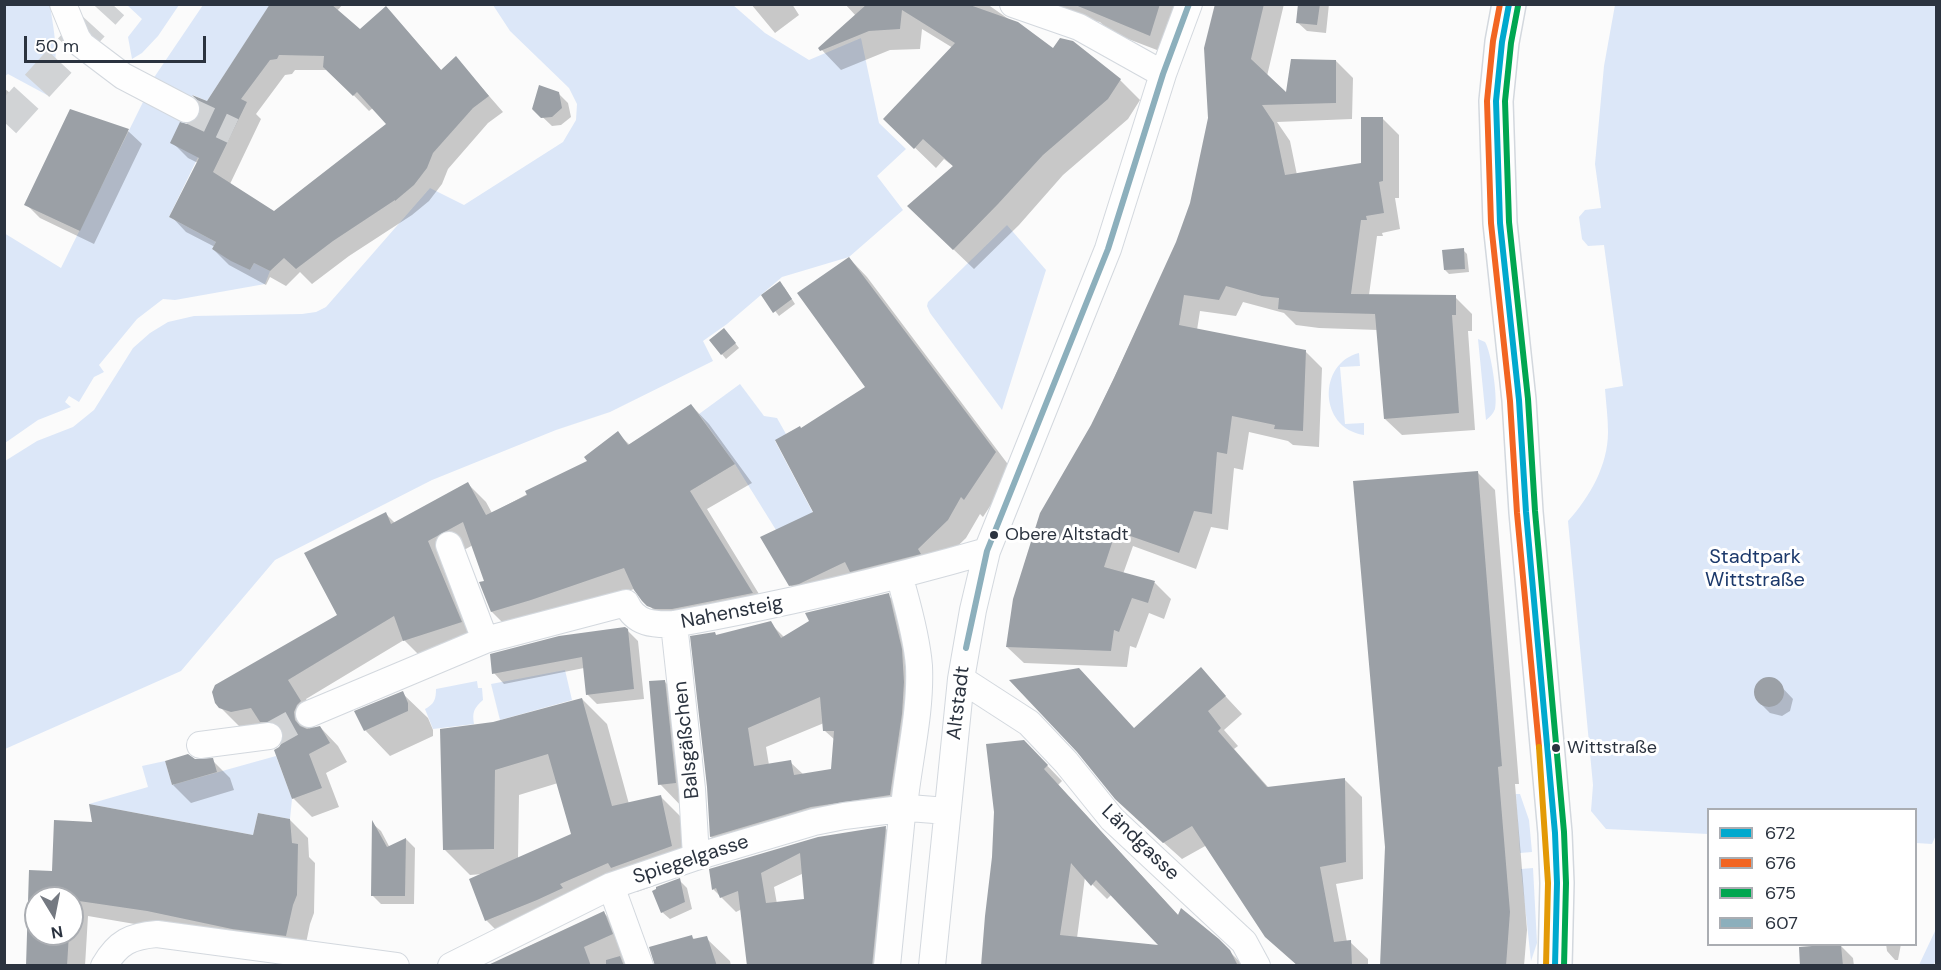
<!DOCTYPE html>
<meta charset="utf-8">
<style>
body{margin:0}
#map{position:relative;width:1941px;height:970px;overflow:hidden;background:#fbfbfb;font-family:"DM Sans",sans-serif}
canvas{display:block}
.frame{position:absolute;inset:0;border:6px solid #2b333f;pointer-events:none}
.legend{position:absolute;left:1707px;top:808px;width:210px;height:138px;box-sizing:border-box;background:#fff;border:2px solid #aaadb2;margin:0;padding:8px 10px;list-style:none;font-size:18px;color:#2b333f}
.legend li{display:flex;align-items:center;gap:12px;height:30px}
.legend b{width:30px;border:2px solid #aaadb2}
.north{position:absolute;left:24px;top:886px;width:60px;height:60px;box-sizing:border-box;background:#fff;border:2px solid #aaadb2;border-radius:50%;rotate:170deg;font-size:16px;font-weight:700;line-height:24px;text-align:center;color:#2b333f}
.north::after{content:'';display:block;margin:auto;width:21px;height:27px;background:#747981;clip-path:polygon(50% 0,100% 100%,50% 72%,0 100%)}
.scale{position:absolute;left:24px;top:36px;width:182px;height:27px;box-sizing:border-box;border:3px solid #2b333f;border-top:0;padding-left:8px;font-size:18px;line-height:21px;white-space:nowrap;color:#2b333f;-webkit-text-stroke:4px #fff;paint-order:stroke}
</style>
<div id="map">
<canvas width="1941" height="970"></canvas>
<div class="frame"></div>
<ul class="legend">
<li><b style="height:8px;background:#00a9ce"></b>672</li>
<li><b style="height:8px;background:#f26522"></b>676</li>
<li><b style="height:8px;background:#00a651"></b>675</li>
<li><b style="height:8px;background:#8cafbc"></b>607</li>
</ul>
<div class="north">N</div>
<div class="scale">50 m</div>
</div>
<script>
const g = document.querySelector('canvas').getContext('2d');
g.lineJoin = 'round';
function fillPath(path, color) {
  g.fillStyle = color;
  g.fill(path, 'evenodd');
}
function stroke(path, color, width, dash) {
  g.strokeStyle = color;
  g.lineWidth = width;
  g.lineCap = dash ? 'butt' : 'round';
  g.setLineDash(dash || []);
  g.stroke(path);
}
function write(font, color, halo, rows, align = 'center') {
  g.font = font + ' "DM Sans",sans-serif';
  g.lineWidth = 6;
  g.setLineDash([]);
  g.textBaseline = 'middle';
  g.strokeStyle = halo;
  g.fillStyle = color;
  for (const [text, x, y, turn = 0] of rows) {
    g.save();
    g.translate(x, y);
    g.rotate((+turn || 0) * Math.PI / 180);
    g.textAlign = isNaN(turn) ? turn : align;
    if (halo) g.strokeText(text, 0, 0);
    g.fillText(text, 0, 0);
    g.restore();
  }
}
fillPath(new Path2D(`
 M5,5h45c5,34 11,57 -3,90l-39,-21 -3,2z
 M127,5h52l-21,31 -16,17 -10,6 -4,-22 14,-18z
 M203,5h67l-63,96 -14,-6 -3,5 -37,-21z
 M493,5h240l32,28 44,27 52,-22 18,85 27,26 -29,27 26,34 -54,47 -67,20 -55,47 -24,17 10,20 -103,51 -54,18 -124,50 -157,80 -94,111 -176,78v-288l32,-20 36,-14 21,-17 39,-62 17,-15 18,-11 26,-6 108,-2 14,-2 10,-5 104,-119 34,17 99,-63 13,-22 1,-16 -8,-16 -59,-57z
 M1615,5h321v830l-4,9 -16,-1v-33h-208v24l-102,-5 -15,-18 2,-26 -25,-264c22,-24 40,-56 40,-89 0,-14 -2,-29 -3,-43l18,-3 -19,-141 -16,1 -6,-7 -3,-22 6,-7 16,-2 -6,-44 9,-98z
 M144,100l38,17 -1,4 13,8 8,20 -33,68 47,25 -4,7 38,21 4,-7 16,8 -5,13 -90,16 -12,-1 -26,20 -38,46 5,7 -10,5 -15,25 -10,-6 -4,6 6,5 -33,13 -33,23 -1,-210 57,35z
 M1007,225l39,45 -44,140 -72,-97 -3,-7 1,-4z
 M1478,339l7,3c6,9 13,55 10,67 -2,5 -5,8 -9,11z
 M1359,353l1,13 -20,1 5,57 19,-1v12c-46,-7 -46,-72 -5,-82z
 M740,384l24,32 13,2 9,16 -11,7 47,89h-46l-41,-66 -36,-50z
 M565,670l7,30 -72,20 -9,-36z
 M477,681l1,7h4l1,12c-9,8 -11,12 -9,24l-41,5 -8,-20c9,-5 11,-9 11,-20z
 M276,756l16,43 -2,20 -32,-6 -5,22 -164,-31 59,-17 -6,-21 23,-5 7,24z
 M1516,794h4l9,26 3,32 -12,1z
 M1533,868l4,75 -6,18 -10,-92z
 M1936,929v32l-3,4h-14z`), '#dce7f8');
fillPath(new Path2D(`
 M272,4h71l-6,7 23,20 41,-7 41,47 14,-13 47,54 -15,11 -40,46 -6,15 -13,17 -17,14 -63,41 -37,28 -12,-12 -14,14 -16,-9 -4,8 -37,-20 -16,-16 2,-2 -29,-15 -15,-16 27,-53 -10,-5 -16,-16 15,-17 7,-2zM295,70h34l40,41 4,-3 15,16 -114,89 -44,-29 31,-65 -5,-5 29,-39 7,-1z
 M751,4h41l7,11 -24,18z
 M845,4h142l66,46 67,30 20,20 -12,19 -65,56 -44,50 -45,44 -44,-42 24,-60 -10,-8 -8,9 -30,-29 47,-91 -31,-19 -2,20 -30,1 -49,20 -21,-22 36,-32z
 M1041,4h150l-21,51 -60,-23 -10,-10 -26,-5z
 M1217,4h67l-17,72 20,19 49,-34 17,17 -1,41 -75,3 13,19 7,34 66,-11 20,-45 16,16v63h-4l5,31 -18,4 1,3h-6l-8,59 86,2 17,17v17h-4l7,99 -73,5 -17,-16 -7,-89 -59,-2 -23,-3 -12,-12 -41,-11 -7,14 -36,-5 -3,19 108,21 17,17 -3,79 -26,-2 -5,-4 -39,-9 -6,38 -9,-2 -6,62 -17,-3 -15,42 -63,-23 -10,28 32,9 16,16 -7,20 -15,-6 -13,35 -6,-2 -3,21 -103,-4 -17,-16 85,-222 85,-182 14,-40 18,-85z
 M1299,4h30l-3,29 -19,-2 -10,-9z
 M4,88l6,5 -6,8z
 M558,93l10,10 3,14 -10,8 -9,1 -19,-18z
 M128,131l14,13 -48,100 -54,-26 -14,-14z
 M1463,250l4,4 2,18 -20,2 -4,-4z
 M849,258l18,19 146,194 -30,46 -3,-3 -14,24 -31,30 -126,35 -19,-18 25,-72 -13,-83 65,-43z
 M784,287l11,17 -16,12 -16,-21z
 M728,334l11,14 -13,11 -15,-18z
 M691,405l18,19 43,59 -45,26 63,103 -107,8 -29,-31 -124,41 -18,-18 -6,-30 -13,-37 -27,15 33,80 -56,19 -19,-19 -98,59 13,21 -6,9 7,-2 18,19 9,16 -21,11 13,34 -27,10 -19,-19 -13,-49 6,-9 -41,-11 -6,-3 -19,-19 119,-92 47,-101 9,9 73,-39 18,18 6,11 97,-52 28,-28 13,12z
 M1477,472l18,18 24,294h-4l12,146 -3,36h-143z
 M888,595l19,19 2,200 -78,12 -100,30 -20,-19 6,-201 53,-13 14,14zM824,723l1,8 10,9 -3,30 -28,5 -14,-13 -21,3 -3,-18z
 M627,630l11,11 6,58 -47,5 -10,-10 -3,-26 -80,16 -10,-11z
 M1201,670l41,44 -18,16 14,16 -4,3 35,39 75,-9 18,18 1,82 -27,5 11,58h3l18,17v7h-70l-32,-30 -59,-91 -25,14 -47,-42v-88z
 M1767,679l8,1 18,19 -3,12 -8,5 -12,-3 -10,-10 -4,-8 4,-13z
 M664,681l26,26 -5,103 -25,-26z
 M402,693l26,25 5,12v6l-43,20 -25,-26z
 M582,699l25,25 22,80 31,-8 25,25 11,50 -59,21 -4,-5 -50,22 3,4 -75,32 -25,-25 -3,-46 -13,1 -25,-25 48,-127zM558,783l15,53 -55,23 1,-64z
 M1039,757l23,24 -4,4 121,131 50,35 15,15h-262zM1085,877l22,22 5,-5 50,53 -85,-9z
 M212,760l18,18 4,12 -43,13 -18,-18z
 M290,820l18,18 1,19 6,6 -1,50 -4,11 -6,29 -216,-37 -3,50h-58l4,-94 22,1 202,-36zM36,898h36v36h-36z
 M373,824l8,7 9,17 16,-9 9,9 -1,56h-33l-9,-9z
 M885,828l15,14 -12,124h-140l-6,-57 -6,3 -23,-23 -2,-19zM804,873l2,27 -29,4 -3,-17z
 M679,880l8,8 5,21 -22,10 -8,-7z
 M604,913l23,23 8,22 -10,4 3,4h-137l34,-18z
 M692,937l3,3 11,-2 24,23 1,5h-75z
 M1886,944h15l-3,16h-3l-8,-9z
 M1840,945l13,13 1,8h-50l-4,-18z`), '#0003');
fillPath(new Path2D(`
 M270,4h61l29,25 26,-23 55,64 15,-14 33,40 -16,12 -40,45 -6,15 -13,17 -19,16v-1l-62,41 -37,28 -12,-11 -14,13 -16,-8 -4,7 -19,-9 -19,-12 4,-7 -47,-25 30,-59 -29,-15 10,-21 7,2 7,-2 5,-7 2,-6 -2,-7 -7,-7 15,6zM279,55l45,1 -1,11 30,29 4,-4 29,32 -112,87 -61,-39 34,-70 -6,-3 29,-39 7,-1z
 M867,4h100l51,18 35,26 7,-10 13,3 48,38 -13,20 -65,56 -45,49 -45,46 -46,-44 46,-40 -30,-27 -9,10 -31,-30 72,-76 -53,-33 -2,19 -31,2 -49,20 -2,-3z
 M1073,4h87l-10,32z
 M1215,4h49l-13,55 35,33 5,-33 45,1v43l-74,2 12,18 11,52 76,-12v-46h22v64l-4,1 5,31 -18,3 1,4h-6l-10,74 105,1v20h-4l7,98 -75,6 -9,-105 -74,-2 -23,-3 1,-11 -17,-2 -36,-10 -7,14 -35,-5 -5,30 127,25 -3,81 -29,-2 1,-4 -43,-9 -5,38 -10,-2 -5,62 -18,-3 -15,42 -63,-22 -12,36 51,14 -7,22 -16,-5 -13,34 -5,-2 -3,21 -105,-4 7,-48 27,-86 51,-88 23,-47 62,-136 14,-39 18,-85 -4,-70z
 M1298,4h22l-3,21 -21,-2z
 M539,85l20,7 3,16 -10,9 -11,1 -9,-9z
 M70,109l59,20 -49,102 -56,-26z
 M1464,248l1,21 -21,1 -2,-20z
 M849,257l147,195 -32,48 -3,-3 -13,23 -30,29 3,5 -71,18 -5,-10 -46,22 -10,2 -29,-49 53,-25 -38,-72 25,-14 1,2 64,-41 -68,-94z
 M780,281l12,18 -19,14 -12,-18z
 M724,328l12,15 -15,12 -12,-15z
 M691,404l44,60 -45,27 63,102 -81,16h-17l-8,-3 -5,-5 -8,-11 -10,-22 -93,32 -40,12 -12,-30 5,-1 -21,-59 -35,19 34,81 -59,19 -9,-25 -106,64 13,21 -4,4 -3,7 1,8 5,6 7,3 13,-3 10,17 -21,11 13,34 -30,11 -18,-49 5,-3 4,-6 1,-8 -4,-7 -6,-4h-14l-9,-14 -20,4 -12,-4 -4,-5 -3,-11 3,-7 122,-70 -33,-62 82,-41 5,12 77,-42 18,33 41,-20 -2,-4 62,-30 -3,-4 34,-26 10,14z
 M1478,471l24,295 -4,1 12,145 -4,54h-126l5,-119 -32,-366z
 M889,593l13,56 2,33 -2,32 -12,81 -79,12 -101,30 -3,-50 -17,-151 25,-4 1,3 55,-14 10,17 28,-17 -4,-8zM820,697l3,34h11l-3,38 -37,6 -3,-15 -37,6 -6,-38z
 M625,627l3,2 6,60 -48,6 -4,-38 -90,17 -2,-20 69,-18z
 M1201,667l25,29 -18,15 13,17 -3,3 49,56 78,-9 1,84 -26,5 14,75 17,-2 1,26h-54l-33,-29 -73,-111 -29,17 -48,-44 -38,-47 -68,-72 70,-12 55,60z
 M1754 692a15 15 0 1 1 30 0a15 15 0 1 1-30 0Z
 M665,680l11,103 -18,2 -9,-104z
 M403,691l5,12v8l-44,20 -10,-20z
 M582,698l30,108 49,-11 11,51 -61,22 -3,-5 -48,21 3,4 -26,12 -52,21 -16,-42 102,-45 -23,-80 -53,16 -1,79 -51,1 -3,-121 53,-7z
 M1024,740l24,25 -4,4 134,146 3,-7 38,31 11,11 8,16h-257l4,-50 7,-59 2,-45 -8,-68zM1071,863l20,23 5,-6 62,65 -98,-10z
 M188,754l7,5 18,-1 4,14 -45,13 -7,-24z
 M89,804l164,31 5,-22 32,6 2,24 6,1 -1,51 -4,10 -7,31 -54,-7 -85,-18 -75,-11v-2h-36v36h33l-2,32h-41l3,-96 23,1 2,-51 38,2z
 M372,820l15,27 19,-9 -1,58h-34z
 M886,826l-14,140h-125l-9,-75 -18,7 -4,-10 -4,2 -3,-21 109,-32zM800,853l4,46 -38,4 -5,-30z
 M680,878l5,24 -24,11 -9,-22 4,-2v-2z
 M604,911l9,23 -29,13 7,19h-105z
 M692,935l1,4 14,-3 10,30h-62l-6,-19z
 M1825,945h16l2,21h-43l-1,-19z
 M620,956l4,10h-18v-6z`), '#9ba0a6');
stroke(new Path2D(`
 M186,109l47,22
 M269,736l40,-22`), '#d1d3d5', 26, [26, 13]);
stroke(new Path2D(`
 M4,122l108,-118`), '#d1d3d5', 33, [33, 16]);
const street = new Path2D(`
 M63,4l14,34 5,7 41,31 63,33
 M1013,4l66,23 84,47
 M449,545l36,95
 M903,589c7,25 14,51 16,77 2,44 -9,89 -14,132
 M674,624l18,165 4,68
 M961,679l68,44 37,39 46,57 132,123 13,24
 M309,714l176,-74 141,-37c9,21 28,22 48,21 106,-19 209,-43 313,-73
 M200,745l69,-9
 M611,886l29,80
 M104,966c14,-24 27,-30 53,-32l239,32
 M451,966l160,-80 85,-29 118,-35 30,-6 65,-8 38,3
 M887,966l15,-151
 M932,966l29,-287 12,-69 14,-59 121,-302 55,-175 26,-70`);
const primary = new Path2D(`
 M1509,4l-7,38 -6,59 4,122 19,177 7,112 29,321 2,50 -2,83`);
stroke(street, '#d3d8de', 28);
stroke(primary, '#d3d8de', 36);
stroke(street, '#fefefe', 26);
stroke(primary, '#fefefe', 33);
stroke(new Path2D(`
 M1509,4l-7,38 -6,59 4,122 19,177 7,112 29,321 2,50 -2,83`), '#00a9ce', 6);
stroke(new Path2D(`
 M1500,4l-7,37 -6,60 4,122 19,178 7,112 22,234`), '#f26522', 6);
stroke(new Path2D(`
 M1518,6l-7,37 -6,58 4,121 19,177 7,112 29,321 2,51 -2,83`), '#00a651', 6);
stroke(new Path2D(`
 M966,648l21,-97 121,-302 55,-175 26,-70`), '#8cafbc', 6);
stroke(new Path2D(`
 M1539,747l9,136 -2,83`), '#e39a06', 6);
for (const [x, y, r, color] of [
 [994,535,5,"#2b333f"],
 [1556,748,5,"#2b333f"]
]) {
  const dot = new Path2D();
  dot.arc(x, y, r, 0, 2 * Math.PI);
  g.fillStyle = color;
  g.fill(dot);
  stroke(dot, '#fff', 2);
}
write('18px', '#2b333f', '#fff', [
 ["Obere Altstadt",1005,535],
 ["Wittstraße",1567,748]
], 'left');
write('20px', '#1c396b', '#fff', [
 ["Stadtpark",1755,558],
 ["Wittstraße",1755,581]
]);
write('20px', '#2b333f', '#fff', [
 ["Nahensteig",732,613,-11],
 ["Altstadt",959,703,-83],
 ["Balsgäßchen",687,740,-96],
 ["Ländgasse",1140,843,44],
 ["Spiegelgasse",691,860,-18]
]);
</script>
